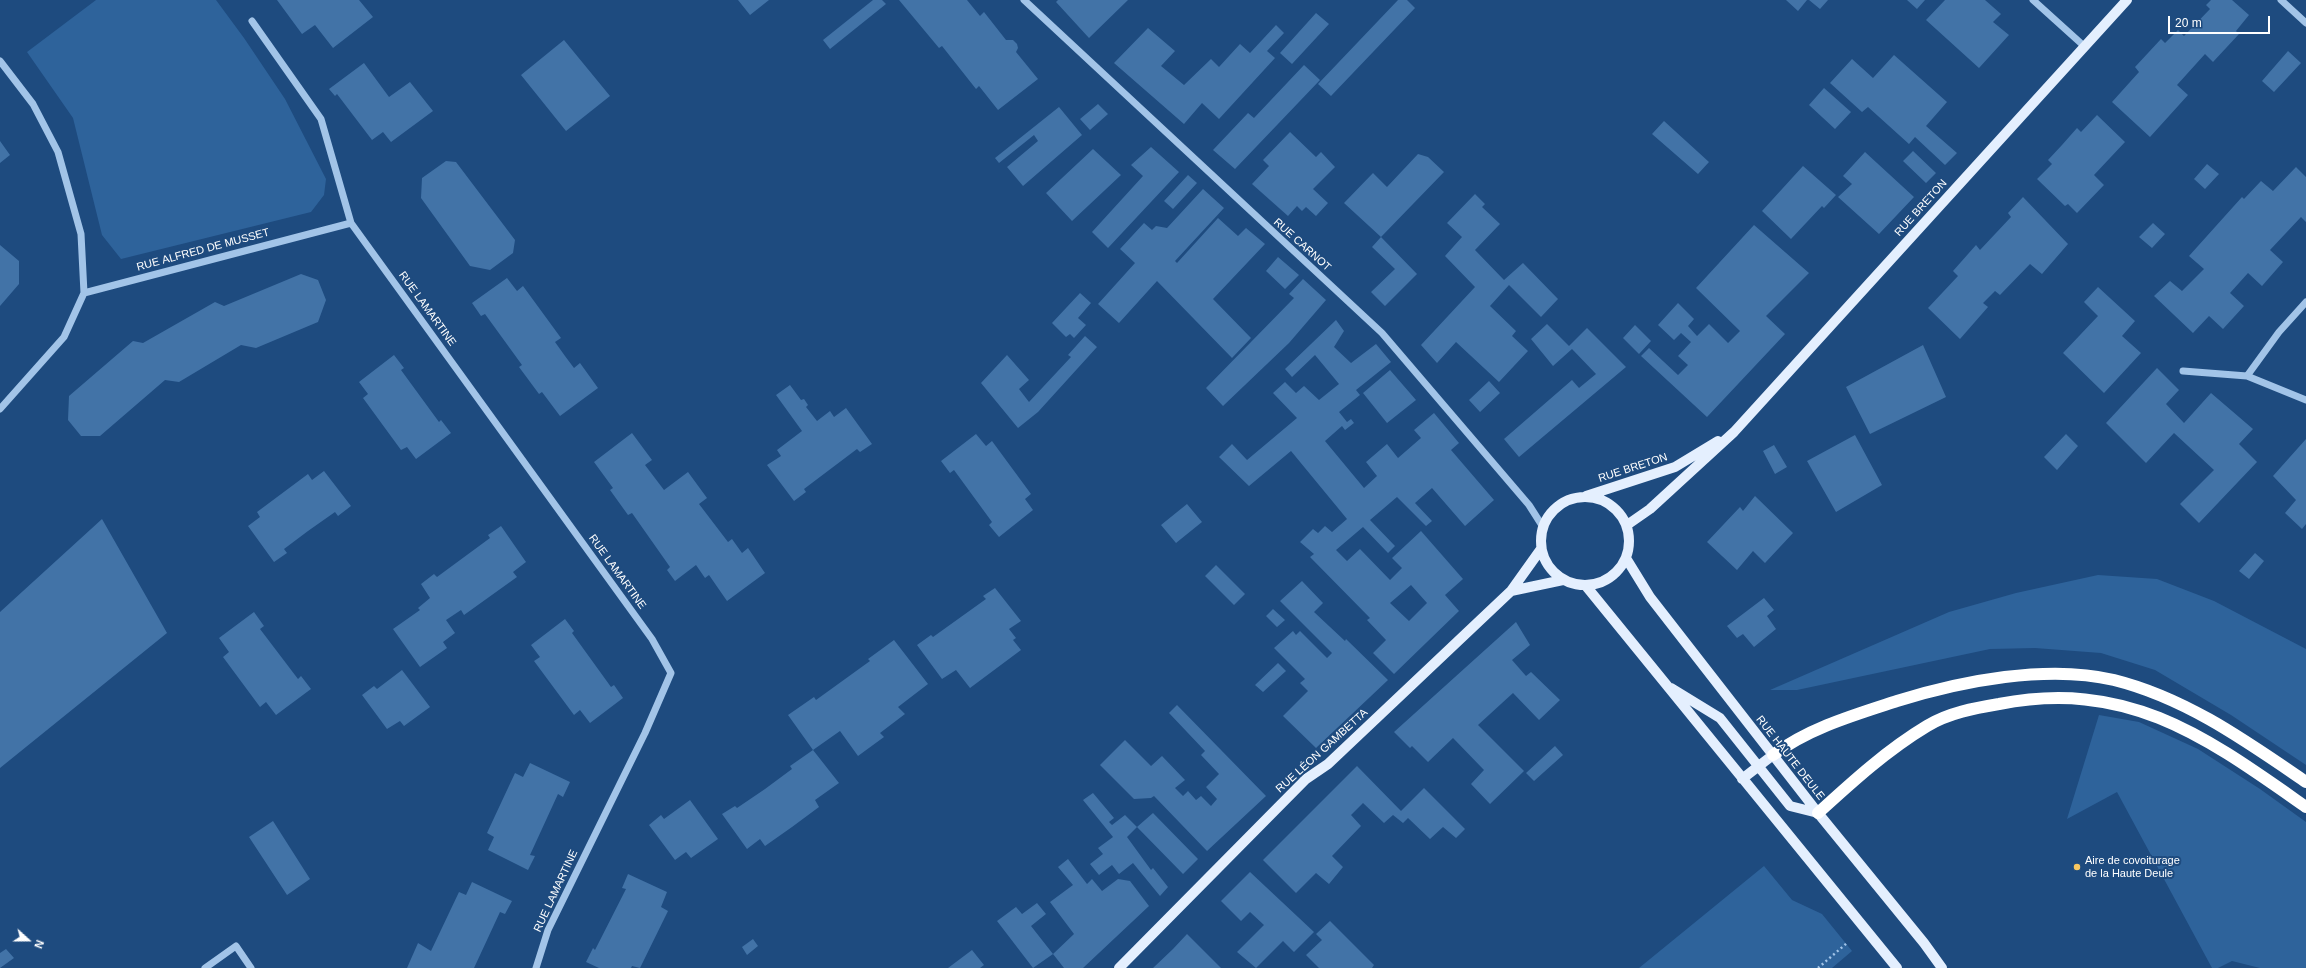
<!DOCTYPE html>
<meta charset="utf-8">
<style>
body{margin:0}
#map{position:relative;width:2306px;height:968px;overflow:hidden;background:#1e4b7f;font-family:Helvetica,sans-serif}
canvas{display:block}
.north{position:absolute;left:8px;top:920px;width:40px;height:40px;-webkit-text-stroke:3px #1e4b7f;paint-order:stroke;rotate:111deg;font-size:11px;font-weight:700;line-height:16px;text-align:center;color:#fff}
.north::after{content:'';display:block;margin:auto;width:14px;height:18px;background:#fff;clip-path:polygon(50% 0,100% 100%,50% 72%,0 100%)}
.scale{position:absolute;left:2168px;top:16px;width:102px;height:18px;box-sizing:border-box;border:2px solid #fff;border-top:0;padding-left:5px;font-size:12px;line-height:14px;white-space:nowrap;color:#fff;-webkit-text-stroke:3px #1e4b7f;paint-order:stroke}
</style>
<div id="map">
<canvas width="2306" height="968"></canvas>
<div class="north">N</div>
<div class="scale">20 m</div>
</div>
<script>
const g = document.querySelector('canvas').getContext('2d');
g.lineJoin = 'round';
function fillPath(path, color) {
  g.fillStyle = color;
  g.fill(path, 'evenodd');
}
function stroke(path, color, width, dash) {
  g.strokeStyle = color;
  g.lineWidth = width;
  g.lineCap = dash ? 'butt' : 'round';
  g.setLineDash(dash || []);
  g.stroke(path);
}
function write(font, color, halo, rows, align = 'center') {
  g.font = font + ' Helvetica,sans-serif';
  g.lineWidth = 4;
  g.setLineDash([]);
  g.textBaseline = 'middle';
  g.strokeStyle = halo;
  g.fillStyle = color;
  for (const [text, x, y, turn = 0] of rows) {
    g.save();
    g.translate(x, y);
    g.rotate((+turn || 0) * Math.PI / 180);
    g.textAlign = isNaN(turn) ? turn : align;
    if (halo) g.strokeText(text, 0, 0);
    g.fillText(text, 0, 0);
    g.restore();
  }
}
fillPath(new Path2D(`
 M96,0h120l28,38 41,61 41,80 -2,16 -13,17 -190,47 -19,-24 -29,-117 -46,-66z
 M2098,575l59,4 57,22 92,48v116l-75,-50 -76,-45 -54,-17 -66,-5 -45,1 -193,41h-27l179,-78 67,-19z
 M2099,715l40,7 59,27 62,40 46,33v146h-46l-28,-7 -14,7h-6l-95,-176 -50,27z
 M1764,866l28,34 30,14 30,37 -20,17h-193z`), '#2e639b');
fillPath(new Path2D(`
 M277,0h82l14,17 -40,31 -18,-23 -13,9z
 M738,0h31l-19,15z
 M873,0h9l4,4 -56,45 -7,-9z
 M899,0h68l13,16 4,-4 22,28h7l4,4 1,4 -2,4 22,27 -40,31 -19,-24 -3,3 -34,-43 -3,2z
 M1058,0h70l-39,38 -33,-36z
 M1398,0h9l8,8 -84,88 -13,-12z
 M1786,0h21l-9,11z
 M1809,0h19l-8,9z
 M1907,0h18l-8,9z
 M1945,0h40l16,14 -8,8 16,13 -30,33 -53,-48z
 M2211,0h21l17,15 -13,16 3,3 -26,28 -8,-8 -28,31 11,10 -38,42 -38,-35 27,-30 -4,-5 26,-28 4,4 13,-13 6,6 26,-27 -4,-4z
 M1316,13l13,11 -37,40 -12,-11z
 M1276,25l8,8 -17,18 8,7 -56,61 -17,-16 -18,21 -70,-61 34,-35 27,23 -14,15 23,19 27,-26 8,8 21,-23 10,9z
 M564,40l46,56 -44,35 -45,-56z
 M2288,51l13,12 -27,29 -12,-11z
 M1894,55l53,47 -21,24 31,27 -12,12 -30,-28 -6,7 -41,-37 -6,5 -32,-29 22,-24 21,19z
 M364,63l25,34 21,-15 23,29 -42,31 -8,-10 -11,8 -35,-46 -2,2 -6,-7z
 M1304,65l16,15 -85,89 -22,-19 35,-37 6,5z
 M1824,88l27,24 -16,17 -26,-24z
 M1098,104l10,10 -18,16 -10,-11z
 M1059,107l23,28 -59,51 -16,-19 31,-26 -4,-6 -35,28 -4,-5z
 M2097,115l28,27 -31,33 10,10 -27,28 -9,-9 -3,2 -28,-27 15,-15 -4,-4 14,-15 15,-17 4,4z
 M1664,121l45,41 -11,12 -46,-40z
 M1290,132l26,25 5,-5 14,15 -22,22 15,14 -12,13 -10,-9 -4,4 -5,-5 -9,10 -36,-32 17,-18 -6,-6z
 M0,141l10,14 -10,8z
 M1151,147l28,25 -71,76 -16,-16 51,-56 -12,-11z
 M1093,149l28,26 -49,46 -26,-28z
 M1913,151l23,22 -10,10 -23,-22z
 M1865,152l49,45 -35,37 -41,-37 14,-13 -9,-8z
 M1418,154l10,3 16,15 -63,65 36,37 -32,32 -14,-14 24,-23 -23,-22 9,-10 -37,-34 29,-30 14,14z
 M446,161l10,1 59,78 -2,13 -23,17 -20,-4 -49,-68 1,-20z
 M2207,164l12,10 -14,15 -11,-10z
 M1803,166l33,29 -12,13 -2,-2 -31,33 -29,-28z
 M2296,167l10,10v45l-5,-5 -31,33 13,12 -21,24 -14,-13 -18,20 14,13 -21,23 -14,-13 -16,17 -39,-37 16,-15 12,10 22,-22 -15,-13 53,-59 2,2 17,-18 12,10z
 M1188,175l9,8 -24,26 -9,-8z
 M1203,189l21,19 -49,53 2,2 41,-45 20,18 8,-8 19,16 -52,55 38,39 -19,20 -75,-77 -38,42 -21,-19 37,-41 -15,-14 24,-26 8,7 4,-4 11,2z
 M1475,194l10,10 -3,3 18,17 -25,26 29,30 19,-17 35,36 -17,18 -32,-32 -19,21 26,25 -4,5 16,15 -29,31 -43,-40 -19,21 -16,-18 54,-58 -30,-31 17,-19 -15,-14z
 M2023,197l45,47 -26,30 -12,-10 -30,31 -5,-4 -12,12 5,4 -28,32 -32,-31 30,-32 -5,-5 23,-26 4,5 31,-33 -3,-4z
 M2153,223l12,11 -13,14 -13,-11z
 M1754,225l55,48 -43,43 19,18 -78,83 -66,-61 8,-8 29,27 10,-10 -10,-9 13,-14 -10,-9 -7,7 -16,-15 20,-22 16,16 -6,7 9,10 12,-12 19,19 12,-12 -44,-43z
 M0,245l19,16v23l-19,22z
 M1278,257l21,18 -14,14 -19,-18z
 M301,274l17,6 8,20 -8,22 -62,26 -15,-3 -62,37 -14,-2 -65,56h-19l-13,-16 1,-24 64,-55 10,2 72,-41 9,4z
 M507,278l10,13 6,-5 38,52 -6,4 10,14 9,12 6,-5 18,25 -38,28 -18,-24 -3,2 -20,-27 3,-2 -37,-51 -4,2 -9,-13z
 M1303,279l23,21 -37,43 -66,63 -17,-18 88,-90 -5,-4z
 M2098,287l37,34 -13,15 19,17 -37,40 -41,-40 35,-37 -14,-14z
 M1080,293l11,10 -13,15 8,7 -12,13 -4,-4 -4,3 -14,-14z
 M1336,320l8,11 -10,16 17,16 25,-19 15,18 -35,28 4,5 -21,17 8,10 4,-3 3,4 -9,7 -3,-4 -17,15 39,47 13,-12 -11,-14 21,-18 11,14 23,-20 -7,-8 20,-17 25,30 -8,7 43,50 -29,26 -33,-38 -17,15 17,18 -6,5 -29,-29 -27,23 25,26 -7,7 -25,-26 -27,23 11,11 13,-12 30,31 12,-12 -10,-10 29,-27 42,48 -18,16 14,16 -65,63 -21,-21 13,-13 -19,-20 3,-2 -60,-61 4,-3 -14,-12 13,-13 5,4 7,-7 7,6 15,-13 -56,-68 -42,35 -30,-29 13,-13 15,16 50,-42 -24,-25 12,-11 11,11 8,-7 15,14 20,-16 -24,-29 -23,22 -7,-8zM1411,585l16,18 -18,18 -19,-18z
 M1547,324l22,22 18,-18 39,39 -107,90 -15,-18 68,-59 7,8 17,-14 -24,-25 -19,17 -22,-27z
 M1635,325l16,16 -12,13 -16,-16z
 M1085,336l12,11 -59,65 -20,16 -37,-45 26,-28 22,25 -10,9 10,13 42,-45 -3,-2z
 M1923,345l23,52 -76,37 -24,-47z
 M394,355l10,13 -3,2 38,52 2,-2 10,13 -35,26 -9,-12 -6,3 -38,-52 5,-4 -9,-12z
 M2157,368l22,22 -13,14 18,19 27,-30 42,36 -14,15 18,18 -58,61 -19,-19 34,-34 -40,-37 -28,30 -40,-40z
 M1390,370l26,30 -29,23 -24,-30z
 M1489,381l11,12 -20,19 -11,-12z
 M790,385l11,15 3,-1 4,6 -2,2 11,14 13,-10 4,6 12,-9 26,36 -12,8 -3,-3 -53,40 2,3 -12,9 -27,-36 14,-9 -4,-6 25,-19 -26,-36z
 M632,433l20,27 -7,5 19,25 24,-18 19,26 -8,6 29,38 4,-3 10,14 6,-5 17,25 -38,28 -18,-26 -4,3 -9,-13 -21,16 -8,-11 3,-3 -38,-54 -4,2 -18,-25 3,-2 -19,-26z
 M976,434l10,12 6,-5 39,53 -6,5 8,11 -34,27 -10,-12 3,-3 -38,-52 -4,3 -9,-12z
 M2066,434l12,12 -21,24 -13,-13z
 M1855,435l27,50 -46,27 -29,-51z
 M2306,439v85l-4,5 -17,-16 11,-13 -23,-24z
 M1774,445l13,22 -12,7 -12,-23z
 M324,471l27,35 -13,10 -3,-4 -27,19 -24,18 3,4 -13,9 -26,-36 12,-9 -3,-5 51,-38 4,6z
 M1755,496l38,37 -28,30 -12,-12 -16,19 -30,-28 33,-35 3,4z
 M1187,504l15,18 -26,21 -15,-18z
 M102,519l65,114 -167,135v-156z
 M501,526l25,36 -13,10 4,5 -53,38 -3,-5 -15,10 9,13 -12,9 4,6 -27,19 -27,-38 27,-19 -2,-2 12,-10 -9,-14 13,-10 3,3 53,-39 -2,-3z
 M2255,553l9,8 -15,18 -10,-8z
 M1216,565l29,29 -11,11 -29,-29z
 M1302,581l21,22 -9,9 31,29 1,-2 42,41 -72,68 -33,-32 25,-25 -8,-8 5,-4 -31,-31 19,-17 3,4 4,-4 27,27 5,-5 -52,-52z
 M995,588l26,33 -12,8 7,9 -3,2 8,10 -51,38 -14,-18 -14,9 -25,-34 14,-10 2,2 53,-38 -3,-3z
 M1764,598l10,12 -7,6 9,13 -22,18 -11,-13 -6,4 -10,-12z
 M1273,609l12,11 -8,7 -11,-11z
 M254,612l10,14 -4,3 38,50 3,-3 10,13 -35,26 -10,-13 -6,5 -37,-50 6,-5 -10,-14z
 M565,619l9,12 -2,2 39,54 3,-2 9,13 -33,25 -10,-13 -6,5 -40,-54 6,-4 -9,-12z
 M1516,622l14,23 -18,15 14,16 5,-4 29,28 -21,20 -26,-27 -35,32 46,46 -34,33 -19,-20 13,-14 -31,-32 -25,24 -16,-16 -2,2 -16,-16z
 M894,640l34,44 -30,23 7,7 -25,19 4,4 -26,19 -18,-25 -27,19 -25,-35 26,-18 2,3 54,-39 -2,-2z
 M1278,663l8,8 -23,21 -8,-7z
 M402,670l28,37 -26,19 -4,-5 -13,8 -25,-34 12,-9 3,3z
 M1177,705l89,91 -59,55 -53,-55 -3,2 -17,1 -34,-34 25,-25 26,26 11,-10 23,24 -10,8 8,8 5,-5 8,9 5,-4 10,10 6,-7 -11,-12 13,-13 -18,-19 4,-4 -36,-38z
 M1555,746l8,9 -29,26 -8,-8z
 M813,750l26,33 -24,17 4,7 -27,20 -27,19 -5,-7 -13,10 -25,-35 13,-8 2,2 28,-19 27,-20 -2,-3z
 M530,763l40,19 -7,15 -5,-3 -28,61 5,1 -7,14 -40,-20 6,-13 -7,-4 28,-60 8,4z
 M1357,766l44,45 23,-23 41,41 -9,9 -13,-11 -13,12 -22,-21 -5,5 -10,-8 -9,8 -21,-20 -12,12 10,11 -29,30 11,11 -14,17 -13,-11 -20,20 -33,-33z
 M1093,793l21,25 -5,4 3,3 13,-10 12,12 -10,10 24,33 2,-2 15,19 -8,9 -27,-33 -14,11 -7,-9 -13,10 -9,-11 13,-10 -5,-6 15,-11 -30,-37z
 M690,800l28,39 -27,19 -5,-6 -11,8 -26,-35 12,-10 3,4z
 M1153,813l45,46 -15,15 -46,-47z
 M273,821l37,58 -23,16 -38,-58z
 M1068,859l19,25 5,-5 10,12 16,-12 12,2 19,25 -66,62h-19l-11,-14 21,-20 -24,-32 23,-17 -15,-18z
 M1250,872l64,60 -20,20 -11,-11 -27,27 -19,-16 27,-27 -14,-13 -9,9 -20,-20z
 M628,874l39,18 -6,15 7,4 -28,57 -8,-2 -1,2h-32l-13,-6 7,-14 2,2 31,-61 -4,-1z
 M472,882l40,19 -7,13 -5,-2 -26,56h-67l11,-25 13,8 28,-59 7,3z
 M1037,903l9,11 -15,12 22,28 -20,14 -36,-47 19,-14 6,7z
 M1330,921l44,44 -2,3h-53l-13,-13 16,-15 -6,-6z
 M1187,934l34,34h-68l20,-19z
 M753,939l5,7 -11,9 -5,-8z
 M6,949l8,9 -14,10v-15z
 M972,950l12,15 -4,3h-32z`), '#4273a7');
stroke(new Path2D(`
 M1818,968l29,-25`), '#a2c4e8', 2.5, [2, 3]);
stroke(new Path2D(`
 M1024,0l358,333 147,172 14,22
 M2033,0l51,46
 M2281,0l25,23
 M252,21l69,98 30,104 301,416 19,34 -26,60 -97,197 -12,38
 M0,61l33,43 25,48 23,82 3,59 -20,44 -64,72
 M84,293l267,-70
 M2183,371l64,5 59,24
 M2247,376l32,-44 27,-30
 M205,968l31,-22 15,22`), '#a2c4e8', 7);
stroke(new Path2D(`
 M1586,496l89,-29 43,-26
 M1541 541a44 44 0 1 1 88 0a44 44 0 1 1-88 0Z
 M1627,525l23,-16 84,-77 393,-432
 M1626,558l24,39 168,216 106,130 18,25
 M1586,586l311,382
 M1511,591l52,-11
 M1671,688l49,30 70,88 28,7
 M1742,779l31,-24
 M1119,968l187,-189 22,-15 183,-173 30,-42`), '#e4effe', 10);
stroke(new Path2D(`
 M1773,755c36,-27 81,-40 124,-54 64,-20 151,-37 217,-21 72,18 132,61 192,102
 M1818,813c34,-31 69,-63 109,-87 21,-13 48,-18 72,-22 130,-25 207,33 307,103`), '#fff', 12);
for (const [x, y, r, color] of [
 [2077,867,4,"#f7c761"]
]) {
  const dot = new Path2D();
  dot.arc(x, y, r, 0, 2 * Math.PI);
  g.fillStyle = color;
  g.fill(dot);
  stroke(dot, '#1e4b7f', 1.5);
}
write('11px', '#fff', '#1e4b7f', [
 ["RUE BRETON",1921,208,-48],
 ["RUE CARNOT",1302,245,42],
 ["RUE ALFRED DE MUSSET",203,250,-15],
 ["RUE LAMARTINE",427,309,54],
 ["RUE BRETON",1633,468,-18],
 ["RUE LAMARTINE",617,572,54],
 ["RUE LÉON GAMBETTA",1322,751,-42],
 ["RUE HAUTE DEULE",1790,758,52],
 ["RUE LAMARTINE",556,891,-65]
]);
write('11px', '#fff', '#1e4b7f', [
 ["Aire de covoiturage",2085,861],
 ["de la Haute Deule",2085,874]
], 'left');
</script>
